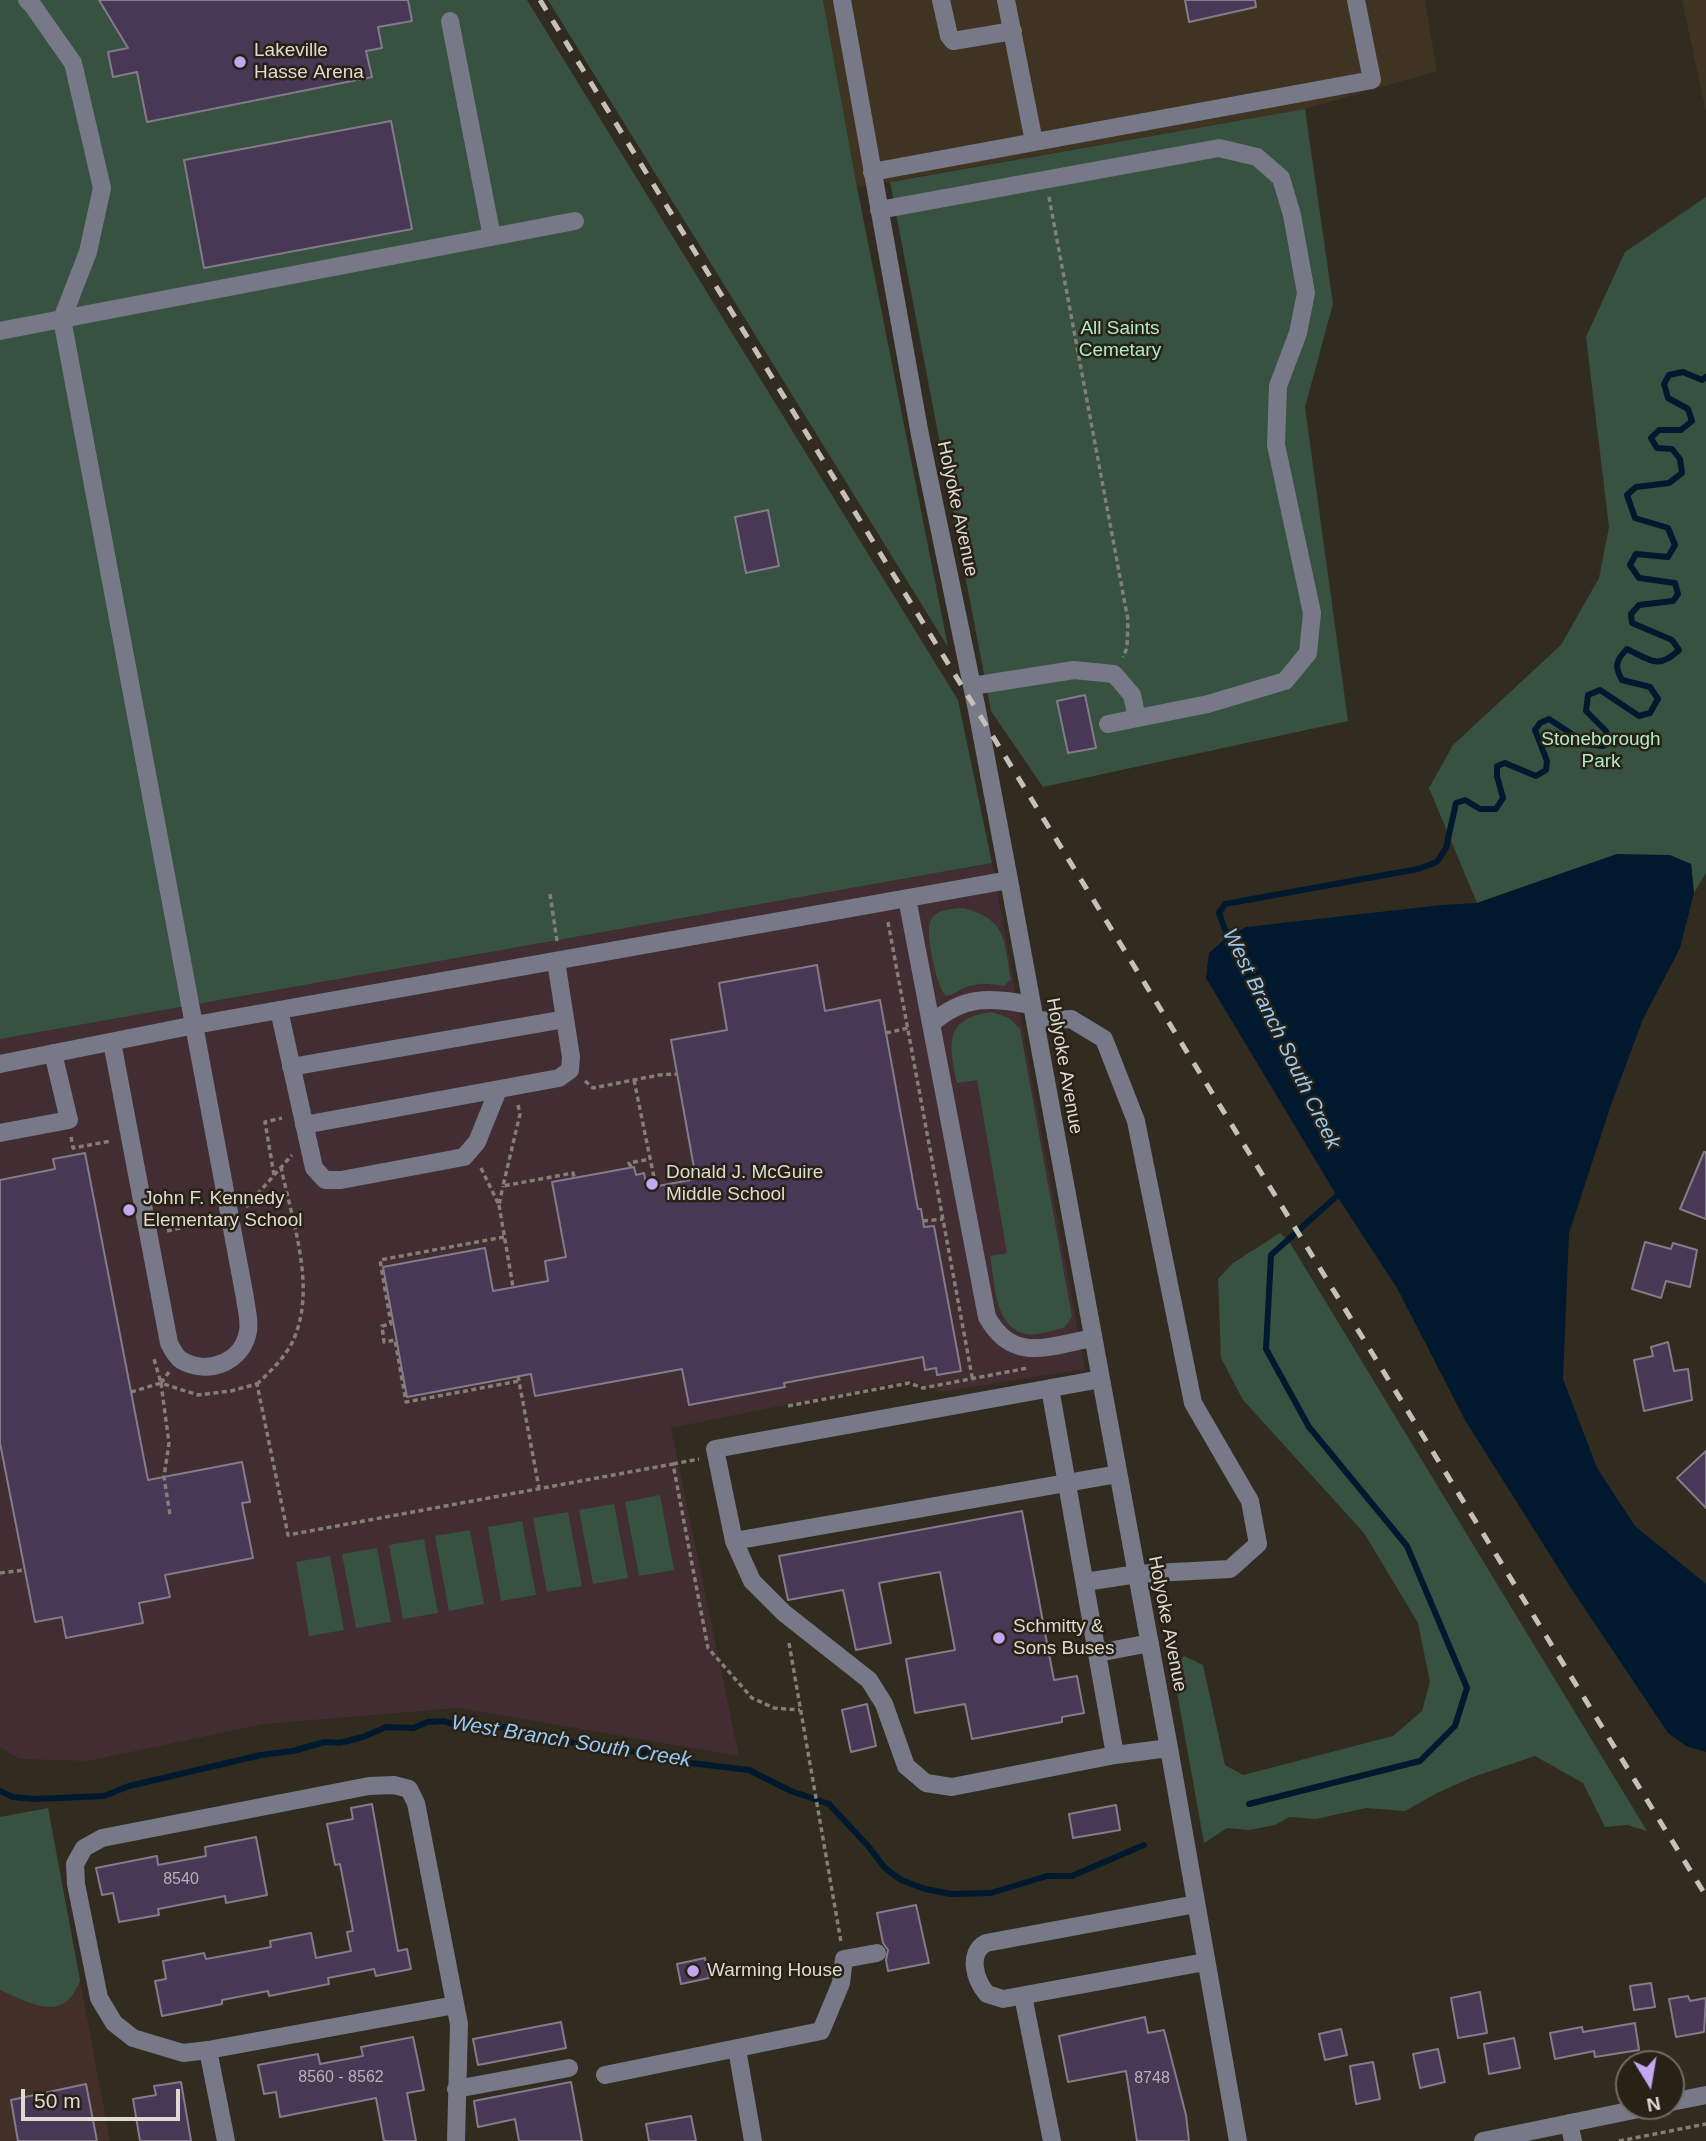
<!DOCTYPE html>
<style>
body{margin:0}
#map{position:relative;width:1706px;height:2141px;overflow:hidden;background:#322b1f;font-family:Arial,sans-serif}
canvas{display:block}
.north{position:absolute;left:1615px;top:2050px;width:70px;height:70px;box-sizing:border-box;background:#282115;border:2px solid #716b61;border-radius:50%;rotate:169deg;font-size:19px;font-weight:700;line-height:28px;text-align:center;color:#dfdad2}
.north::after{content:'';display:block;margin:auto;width:24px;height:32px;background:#c3a7f2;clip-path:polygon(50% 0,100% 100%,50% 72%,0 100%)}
.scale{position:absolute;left:21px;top:2089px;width:159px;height:32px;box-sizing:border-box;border:4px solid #dfdad2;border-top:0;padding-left:9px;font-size:21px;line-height:24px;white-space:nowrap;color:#dfdad2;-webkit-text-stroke:5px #282115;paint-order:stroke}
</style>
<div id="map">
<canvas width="1706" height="2141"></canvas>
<div class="north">N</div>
<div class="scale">50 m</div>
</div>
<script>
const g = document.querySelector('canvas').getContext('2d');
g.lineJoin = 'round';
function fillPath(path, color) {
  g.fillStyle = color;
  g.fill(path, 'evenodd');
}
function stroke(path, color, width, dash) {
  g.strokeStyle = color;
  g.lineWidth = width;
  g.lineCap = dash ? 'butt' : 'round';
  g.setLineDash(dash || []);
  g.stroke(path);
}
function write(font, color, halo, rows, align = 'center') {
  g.font = font + ' Arial,sans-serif';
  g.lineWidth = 5;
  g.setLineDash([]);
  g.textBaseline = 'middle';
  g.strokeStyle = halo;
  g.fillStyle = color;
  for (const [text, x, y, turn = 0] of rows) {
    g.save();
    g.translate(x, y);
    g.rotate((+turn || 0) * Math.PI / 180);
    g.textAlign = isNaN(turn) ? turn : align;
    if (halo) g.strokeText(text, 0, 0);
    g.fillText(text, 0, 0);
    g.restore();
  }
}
fillPath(new Path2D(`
 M48,1808l62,333h-110v-324z`), '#412f28');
fillPath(new Path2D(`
 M823,0h602l12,71 -132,38 -448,78z
 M1682,0h24v112z`), '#3f3422');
fillPath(new Path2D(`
 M992,863l93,506 -144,23 -31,-12 -239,48 68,328 -281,-48 -194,16 -176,37 -69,-2 -19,-12v-708z`), '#412d32');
fillPath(new Path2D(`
 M0,0h527l431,700 34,163 -992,176z
 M548,0h275l34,187 91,460z
 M1305,109l28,195 -28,103 43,314 -305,66 -52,-76 -101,-529z
 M1706,197v676l-12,20 -3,-29 -74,-10 -140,49 -48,-115 24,-43 108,-100 38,-67 10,-51 -23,-190 39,-85z
 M963,908c45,12 40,31 48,71l-7,7c-16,-3 -27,-4 -42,3 -6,3 -9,6 -16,7 -9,-7 -21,-63 -16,-74 5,-13 20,-13 33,-14z
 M992,1012l17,6 11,11 52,288 -8,11c-11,2 -27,8 -38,6 -32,-6 -31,-52 -36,-78l17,-3 -30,-173 -20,3c-8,-39 -14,-65 35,-71z
 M1280,1233l10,10 357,588 -20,-6 -22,2 -22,-44 -48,-27 -62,21 -36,16 -32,18 -39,-3 -50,11 -27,-2 -14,8 -26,5 -22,-2 -23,15 -31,-173 11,-14 19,9 22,100 18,10 150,-39 29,-25 8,-29 -12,-59 -54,-90 -121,-133 -22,-42 -3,-79 15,-16z
 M660,1495l14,75 -35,6 -14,-74z
 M614,1504l14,74 -35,6 -14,-74z
 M568,1512l14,74 -35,6 -14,-74z
 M522,1521l14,74 -35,6 -13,-74z
 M470,1530l14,74 -35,7 -14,-75z
 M424,1539l14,74 -35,6 -14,-74z
 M377,1548l14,74 -35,6 -14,-74z
 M330,1556l14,74 -35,6 -13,-74z
 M48,1808l32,172c-16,45 -49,23 -80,10v-173z`), '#375241');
fillPath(new Path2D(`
 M1617,854l53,1 21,9 3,29 -14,55 -37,71 -31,83 -43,131 -6,146 34,89 38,58 71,58v168l-20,-6 -18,-13 -99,-148 -104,-165 -68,-132 -60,-92 -131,-218 3,-25 18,-16 19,-10 196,-22 35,-2z`), '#00192f');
stroke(new Path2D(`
 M1230,943l-11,-30 6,-9 193,-35 19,-7 9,-14 10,-45 9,-3 15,9h16l7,-11 -6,-22v-10l8,-3 31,13 10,-6 1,-9 -12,-31 5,-7 9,-4 38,25 16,2 6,-5 -3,-10 -20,-20 2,-16 12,-5 39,26 11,-3 8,-14 -8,-12 -28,-7c-8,-14 -6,-20 5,-31 23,11 31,21 52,1l-7,-10 -40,-17 -1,-9 8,-9 34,-4 5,-7 -3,-11 -36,-5 -9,-13 6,-11 32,3 7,-12 -7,-17 -33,-10 -8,-23 9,-8 33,-4 13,-10 -2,-14 -8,-10 -15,-1 -6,-10 8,-8h22l11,-9 -4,-12 -20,-11 -4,-14 5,-9 14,-3 19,8 4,-3
 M0,1791l13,6 22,2 69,-3 25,-10 132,-31 32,-4 32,-9 14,1 24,-6 23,-10 27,1 15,-6 15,-1 24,7 39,-1 17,8 34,3 33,10 73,6 28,9 58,7 42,21 38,13 39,42 17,22 16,12 24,9 26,5 40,-1 56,-17h25l72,-31
 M1249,1804l171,-43 35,-35 12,-38 -60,-142 -98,-119 -43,-78 5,-94 66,-59 1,-6`), '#00192f', 6);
const building = new Path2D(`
 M99,0h309l4,21 -34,6 4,21 -16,3 6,26 -225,45 -10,-50 -24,5 -5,-25 20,-4z
 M1185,0h70l1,7 -67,15z
 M391,121l21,108 -208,39 -20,-108z
 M768,510l11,56 -33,7 -11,-56z
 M1085,695l11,53 -28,5 -11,-52z
 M817,965l8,46 55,-11 38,209h3l3,18 10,-1 27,145 -24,4 -1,-7 -11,2 -2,-13 -139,26 1,4 -96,18 -7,-36 -147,27 -4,-22 -124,23 -24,-130 102,-19 8,43 55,-10 -3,-20 21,-4 -14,-75 82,-15 2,8 8,-2 3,15 49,-9 -25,-139 56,-10 -8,-47z
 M1704,1152h2v67l-26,-10z
 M85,1153l63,327 94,-18 8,40 -8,1 11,55 -88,17 5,22 -31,6 4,20 -77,15 -4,-21 -27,5 -35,-179v-263l55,-11 -2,-10z
 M1645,1242l26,7 2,-6 24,7 -7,37 -24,-6 -5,17 -29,-9z
 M1668,1342l6,29 14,-2 4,31 -48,11 -10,-51 19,-4 -2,-9z
 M1706,1451v57l-29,-30z
 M1022,1511l32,169 23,-4 7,37 -22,4v5l-90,17 -7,-35 -50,9 -9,-54 49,-9 -15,-78 -61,11 12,60 -35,7 -13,-60 -55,10 -9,-44z
 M867,1704l9,42 -25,6 -9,-42z
 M372,1804l26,147 9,-2 4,20 -35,7 -2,-7 -46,9 1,6 -60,12 -1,-5 -46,9v4l-60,12 -7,-35 11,-2 -3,-18 41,-8 2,6 65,-12 -1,-6 41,-8 5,25 35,-7 -4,-19 6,-1 -13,-67 -5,1 -8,-41 26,-5 -2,-11z
 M1116,1805l4,25 -47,8 -4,-24z
 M256,1837l11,58 -41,8 -1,-7 -67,13 1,6 -40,7 -6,-29 -11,2 -6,-27 61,-12 1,9 48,-9 -1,-9z
 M916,1905l13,58 -41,8 -2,-11 2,-10 -5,-7 -6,-30z
 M705,1958l4,20 -28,6 -4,-20z
 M1651,1983l4,24 -21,3 -4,-24z
 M1480,1992l7,41 -29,5 -7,-40z
 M1688,1996l2,5 16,-3 -2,34 -28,5 -7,-38z
 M1145,2017l3,16 16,-3 22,85 3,26h-52l-11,-70 -58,11 -9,-46z
 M561,2022l5,26 -88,17 -5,-26z
 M1635,2023l4,27 -44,7 -1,-6 -39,8 -5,-26 32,-6 1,5z
 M1341,2029l6,26 -22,5 -6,-26z
 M413,2037l11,53 -17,3 9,48h-32l-8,-43 -96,19 -4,-25 -12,2 -6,-29 60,-11 2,10 43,-8 -2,-9z
 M1514,2038l6,30 -31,6 -5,-30z
 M1438,2049l7,33 -25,6 -7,-34z
 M1373,2062l7,37 -24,5 -6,-38z
 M181,2082l10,59h-51l-7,-42 23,-4 -2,-9z
 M571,2082l11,59h-63l-4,-22 -37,8 -4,-26z
 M86,2084l11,57h-79l-7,-41z
 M691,2116l5,25h-47l-3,-17z`);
fillPath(building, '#483755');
stroke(building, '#837b8a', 2);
stroke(new Path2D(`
 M1049,197l79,423 -1,28 -4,9
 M550,894l7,47
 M888,922l85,460
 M886,1033l22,-5
 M634,1080l22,107
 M585,1081l8,7 66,-13 18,-1
 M518,1105l2,9 -17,72 70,-13 1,4
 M71,1137l2,11 38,-7
 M631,1167l-2,-4 21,-4
 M481,1168l18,37 4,-19
 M274,1175l-9,-53 17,-4
 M499,1205l14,82
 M246,1207l46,-52
 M923,1221l20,-2
 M167,1231l43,-10
 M504,1237l-124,23 11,64 -9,2 2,16 11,-2 11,62 113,-21
 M169,1372l-8,11 37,12 33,-4 26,-7 31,151 385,-71 35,184 44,50 22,10 26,2
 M518,1376l21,112
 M161,1383l8,60 -5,34 6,38
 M257,1384c13,-12 27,-26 35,-41 26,-54 0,-121 -11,-176
 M131,1392l30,-9 -7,-24
 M788,1406l121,-23 14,5 105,-20
 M673,1464l26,-5
 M0,1573l24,-3
 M789,1643l52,299
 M1619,2141l87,-17`), '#847e74', 3.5, [5, 3.5]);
stroke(new Path2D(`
 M842,0l78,435 57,275 32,170 160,868 69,393
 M941,0l8,36 4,5 60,-10
 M1006,0l28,142
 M450,21l42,216
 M872,172l500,-92 -16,-80
 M879,210l340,-62 38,9 24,21 11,37 14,78 -8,40 -20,53 -2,59 36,168 -4,40 -23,28 -77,23 -100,20
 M0,331l62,-12 26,-67 14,-64 -29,-125 -40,-57 -6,-6
 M972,686l102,-16 40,4 18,21 5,23
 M907,898l80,419c26,47 62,29 106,21
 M279,1010l35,158 11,12h16l123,-23 13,-15 21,-52
 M1035,1021l36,-2 33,20 32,82 57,282 57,98 8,43 -28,25 -93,5 -52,8
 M931,1024c34,-30 59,-26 101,-19
 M112,1042l57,301c3,6 7,14 12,17 27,16 62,2 67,-29 2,-10 -2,-23 -3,-33l-183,-979 513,-98
 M0,1064l195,-39 814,-145
 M291,1067l274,-48
 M304,1125l255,-47 11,-8 1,-13 -15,-96
 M0,1133l69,-13 -16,-67
 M1101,1379l-386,70 19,92 384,-67
 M1050,1388l65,367
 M734,1541l18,40 32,32 85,67 15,24 22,62 20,17 26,4 163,-32 54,-7
 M1098,1653l52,-10
 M1196,1904l-210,39c-19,10 -11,37 1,51l16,5 202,-37
 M1023,1996l29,145
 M737,2049l16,92
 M208,2050l247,-45
 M605,2075l216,-44 20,-48 3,-24 33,-6
 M456,2089l113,-21
 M1671,2102l35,-7
 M1569,2123l4,18
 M226,2141l-18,-91 -25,3 -50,-15 -19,-15 -15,-25 -23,-114 -1,-20 9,-16 18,-10 267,-52 25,-1 15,4 7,14 43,221 -3,117
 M1483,2141l170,-35`), '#777888', 18);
stroke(new Path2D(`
 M540,0l1166,1896`), '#c6c1b8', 5, [12, 12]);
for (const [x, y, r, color] of [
 [240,62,7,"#c3a7f2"],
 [652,1184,7,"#c3a7f2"],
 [129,1210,7,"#c3a7f2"],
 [999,1638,7,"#c3a7f2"],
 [693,1971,7,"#c3a7f2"]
]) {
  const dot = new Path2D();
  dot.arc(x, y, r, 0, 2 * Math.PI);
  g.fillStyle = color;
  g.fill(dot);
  stroke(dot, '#282115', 2.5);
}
write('16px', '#b9b1b3', null, [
 ["8540",181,1880],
 ["8560 - 8562",341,2078],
 ["8748",1152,2079]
]);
write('19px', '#dfdad2', '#282115', [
 ["Lakeville",254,51],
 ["Hasse Arena",254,73],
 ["Donald J. McGuire",666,1173],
 ["Middle School",666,1195],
 ["John F. Kennedy",143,1199],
 ["Elementary School",143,1221],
 ["Schmitty &",1013,1627],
 ["Sons Buses",1013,1649],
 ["Warming House",707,1971]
], 'left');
write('19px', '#adecc4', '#282115', [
 ["All Saints",1120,329],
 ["Cemetary",1120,351],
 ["Stoneborough",1601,740],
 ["Park",1601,762]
]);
write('19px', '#dfdad2', '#282115', [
 ["Holyoke Avenue",957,509,78],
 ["Holyoke Avenue",1064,1066,80],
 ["Holyoke Avenue",1167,1624,79]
]);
write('italic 21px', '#97c9f7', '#282115', [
 ["West Branch South Creek",1281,1039,64],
 ["West Branch South Creek",571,1742,9]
]);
</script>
